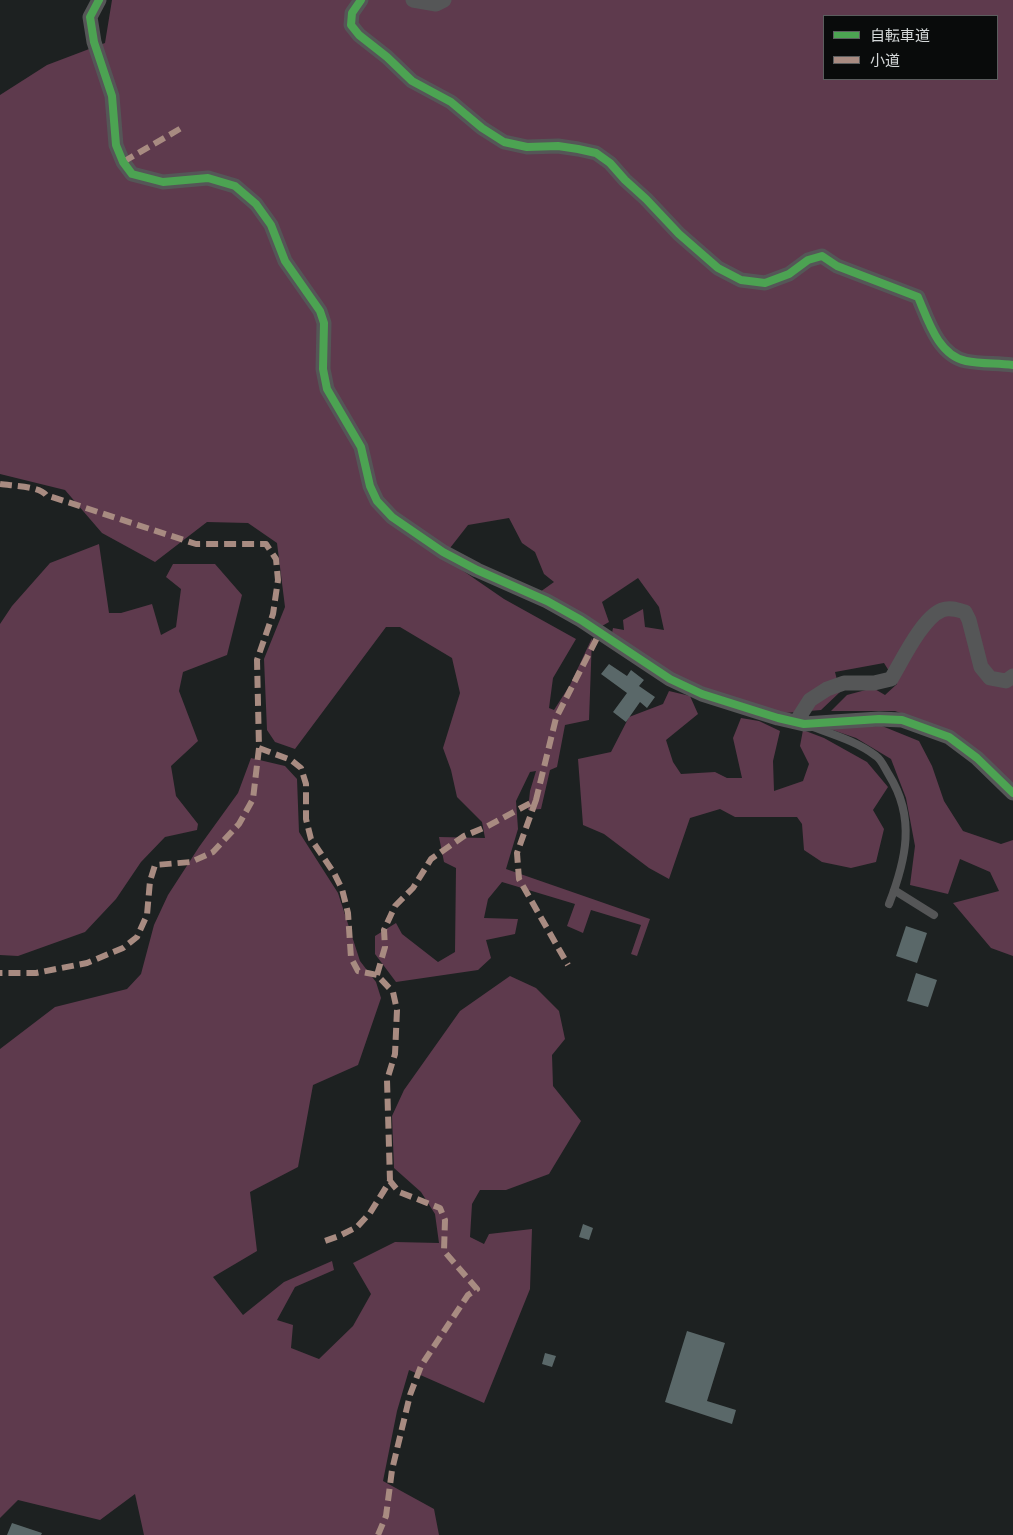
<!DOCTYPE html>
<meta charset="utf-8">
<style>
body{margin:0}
#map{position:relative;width:1013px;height:1535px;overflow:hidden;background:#1d2121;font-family:Figtree,"Noto Sans JP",sans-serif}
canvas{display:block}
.legend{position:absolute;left:823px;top:15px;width:175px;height:65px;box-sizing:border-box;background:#090b0b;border:1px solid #5b5d5e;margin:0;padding:6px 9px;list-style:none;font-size:15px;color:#d5d9da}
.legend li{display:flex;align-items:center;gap:10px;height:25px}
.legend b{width:25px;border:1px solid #5b5d5e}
</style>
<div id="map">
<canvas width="1013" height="1535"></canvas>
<ul class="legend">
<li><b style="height:6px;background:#4ca352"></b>自転車道</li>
<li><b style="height:6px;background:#a88b81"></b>小道</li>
</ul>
</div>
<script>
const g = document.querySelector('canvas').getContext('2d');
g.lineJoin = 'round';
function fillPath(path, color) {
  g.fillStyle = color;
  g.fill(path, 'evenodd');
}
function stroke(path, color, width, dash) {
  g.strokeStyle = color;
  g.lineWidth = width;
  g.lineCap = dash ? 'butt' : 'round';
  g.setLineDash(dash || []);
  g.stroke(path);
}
fillPath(new Path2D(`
 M112,0h901v787l-71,-59 -47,-17h-64l16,-16 26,-7 12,7 12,-11 -13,-21 -49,9 5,20 -19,18 -36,3 -46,-12 -64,-25 -63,-43 1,-5 11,2 -1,-10 20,-11 2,18 19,3 -5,-23 -21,-29 -36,24 7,20 -7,4 -62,-34 14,-10 -10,-8 -9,-22 -13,-9 -13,-25 -41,7 -25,32 61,42 72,40 -23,39 -4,30 5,2 16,-25 22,-47 -3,82 -24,5 -8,42 -7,3 -9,39 -13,1 2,-19 6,-20 -6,1 -14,29 2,28 -12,40 144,50 -13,37 -6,-2 10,-29 -50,-15 -8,23 -16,-7 8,-22 -73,-22 -14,17 -4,19 34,1 -3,15 -29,6 5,18 -13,12 -82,12 -21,-28v-18l21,-13 6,11 36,28 17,-10 1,-84 -12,-6 -5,-25 46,1 -3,-16 -25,-25 -6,-27 -8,-22 17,-55 -8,-35 -52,-31h-14l-91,122 -20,-7 -8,-12 -3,-71 21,-52 -8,-64 -29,-20 -41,-1 -52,40 -53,-29 -37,-43 -65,-16v-379l47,-30 58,-22zM824,16h173v63h-173z
 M99,544l10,69h12l31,-9 9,31 15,-8 5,-38 -15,-12 7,-13h42l27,31 -15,60 -44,17 -4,19 19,50 -27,25 5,30 22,28 -1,6 -32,7 -24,25 -25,37 -31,33 -67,24 -18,-1v-331l12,-18 38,-43z
 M669,691l21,5 8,18 -32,26 7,22 8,12 34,-2 12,6h15l-9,-40 8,-20 18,3 21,10 -7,30 1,30 29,-10 6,-17 -9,-18 3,-16 21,8 43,24 21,25 -15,23 11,19 -8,33 -25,6 -29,-6 -18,-12 -2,-26 -5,-7h-62l-15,-8 -30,9 -21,61 -20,-11 -45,-34 -21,-9 -5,-66 33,-7 18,-35 34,-13z
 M882,726l37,15 13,25 12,35 19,30 38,13 12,-4v116l-22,-8 -38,-45 46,-12 -9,-19 -30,-13 -12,35 -38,-9 5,-39 -9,-48 -15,-39 -35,-21 -32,-11z
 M251,758l34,8 12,13 2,53 39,61 22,68 16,21 5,16 -23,67 -45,20 -15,82 -48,25 7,59 -44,26 30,38 41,-33 48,-21 2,9 -39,17 -18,33 16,5 -2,23 28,11 34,-33 18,-32 -18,-31 42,-21 44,1 -4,-29 -14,-22 -27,-24 -2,-52 12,-26 56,-79 50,-35 26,12 23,23 6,28 -13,16 1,31 28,35 -32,53 -43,16h-26l-8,14 -2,33 14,7 5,-10 43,-5 -2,60 -46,114 -75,-33 -12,41 -14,70 51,28 5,26h-295l-9,-41 -35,26 -82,-20 -18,18v-469l55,-42 72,-18 14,-15 13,-49 14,-30 31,-48 39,-54z`), '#5e3a4d');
fillPath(new Path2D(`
 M609,664l18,12 4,-6 13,10 -5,6 16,11 -8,11 -7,-6 -14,20 -13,-10 14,-19 -26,-19z
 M906,926l21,7 -10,30 -21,-7z
 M916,973l21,7 -9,27 -21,-6z
 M583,1224l10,4 -4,12 -10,-3z
 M687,1331l38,12 -18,58 29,9 -4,14 -67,-22z
 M545,1353l11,3 -4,11 -10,-3z
 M12,1523l30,10 -1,2h-34z`), '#5a6869');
stroke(new Path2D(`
 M813,727c22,8 45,15 63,29 6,4 9,13 13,19 27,43 17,85 0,129
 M894,890l40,25`), '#555657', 8);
stroke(new Path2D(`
 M99,0l-9,17 4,25 18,54 4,49 7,17 9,12 31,8 45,-4 27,8 21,18 15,21 14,36 35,50 4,12 -1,46 4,20 34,58 9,39 7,15 15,16 51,35 34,18 70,31 34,19 89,59 32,15 76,24 26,6 75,-5 23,1 47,17 28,21 36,35
 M361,0l-9,13 -1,12 8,10 28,22 25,24 39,21 31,26 22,14 23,5 31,-1 20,3 18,4 14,10 15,17 21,19 33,35 39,34 23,12 24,3 24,-9 19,-14 14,-4 15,10 81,31c10,23 20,58 48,64 15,3 32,2 47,4
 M413,0l23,4 8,-4
 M796,722l14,-22 17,-11 17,-6h30l17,-4c11,-18 31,-61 51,-69 8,-3 16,0 23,2l4,8 12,47 9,11 16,3 7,-5`), '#555657', 15);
stroke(new Path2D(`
 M123,162l60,-35
 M0,484c12,2 39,2 46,11l150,49h70l10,15 2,21 -5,34 -16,46 2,88 -6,51 -14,25 -26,28 -22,10 -36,3 -5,16 -3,34 -10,22 -14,11 -36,15 -51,10h-36
 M259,748l32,12 10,8 5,16v35l5,20 23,34 8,16 6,24 3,45 7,13 19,4 16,17 4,18 -2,44 -8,26 3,101 -20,32 -13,14 -18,9 -17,6
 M536,800l-19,53 2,26 49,86
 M377,975l8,-28 -1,-17 11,-24 18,-18 18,-29 33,-23 22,-9 50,-27 20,-82 44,-86
 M378,1535l8,-19 6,-46 18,-75 11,-29 47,-71 9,-6 -33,-38 1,-31 -5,-12 -41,-16 -9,-11`), '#a88b81', 6, [12, 6]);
stroke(new Path2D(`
 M99,0l-9,17 4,25 18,54 4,49 7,17 9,12 31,8 45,-4 27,8 21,18 15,21 14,36 35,50 4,12 -1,46 4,20 34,58 9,39 7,15 15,16 51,35 34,18 70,31 34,19 89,59 32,15 76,24 26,6 75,-5 23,1 47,17 28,21 36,35
 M361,0l-9,13 -1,12 8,10 28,22 25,24 39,21 31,26 22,14 23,5 31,-1 20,3 18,4 14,10 15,17 21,19 33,35 39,34 23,12 24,3 24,-9 19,-14 14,-4 15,10 81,31c10,23 20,58 48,64 15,3 32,2 47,4`), '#4ca352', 8);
</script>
